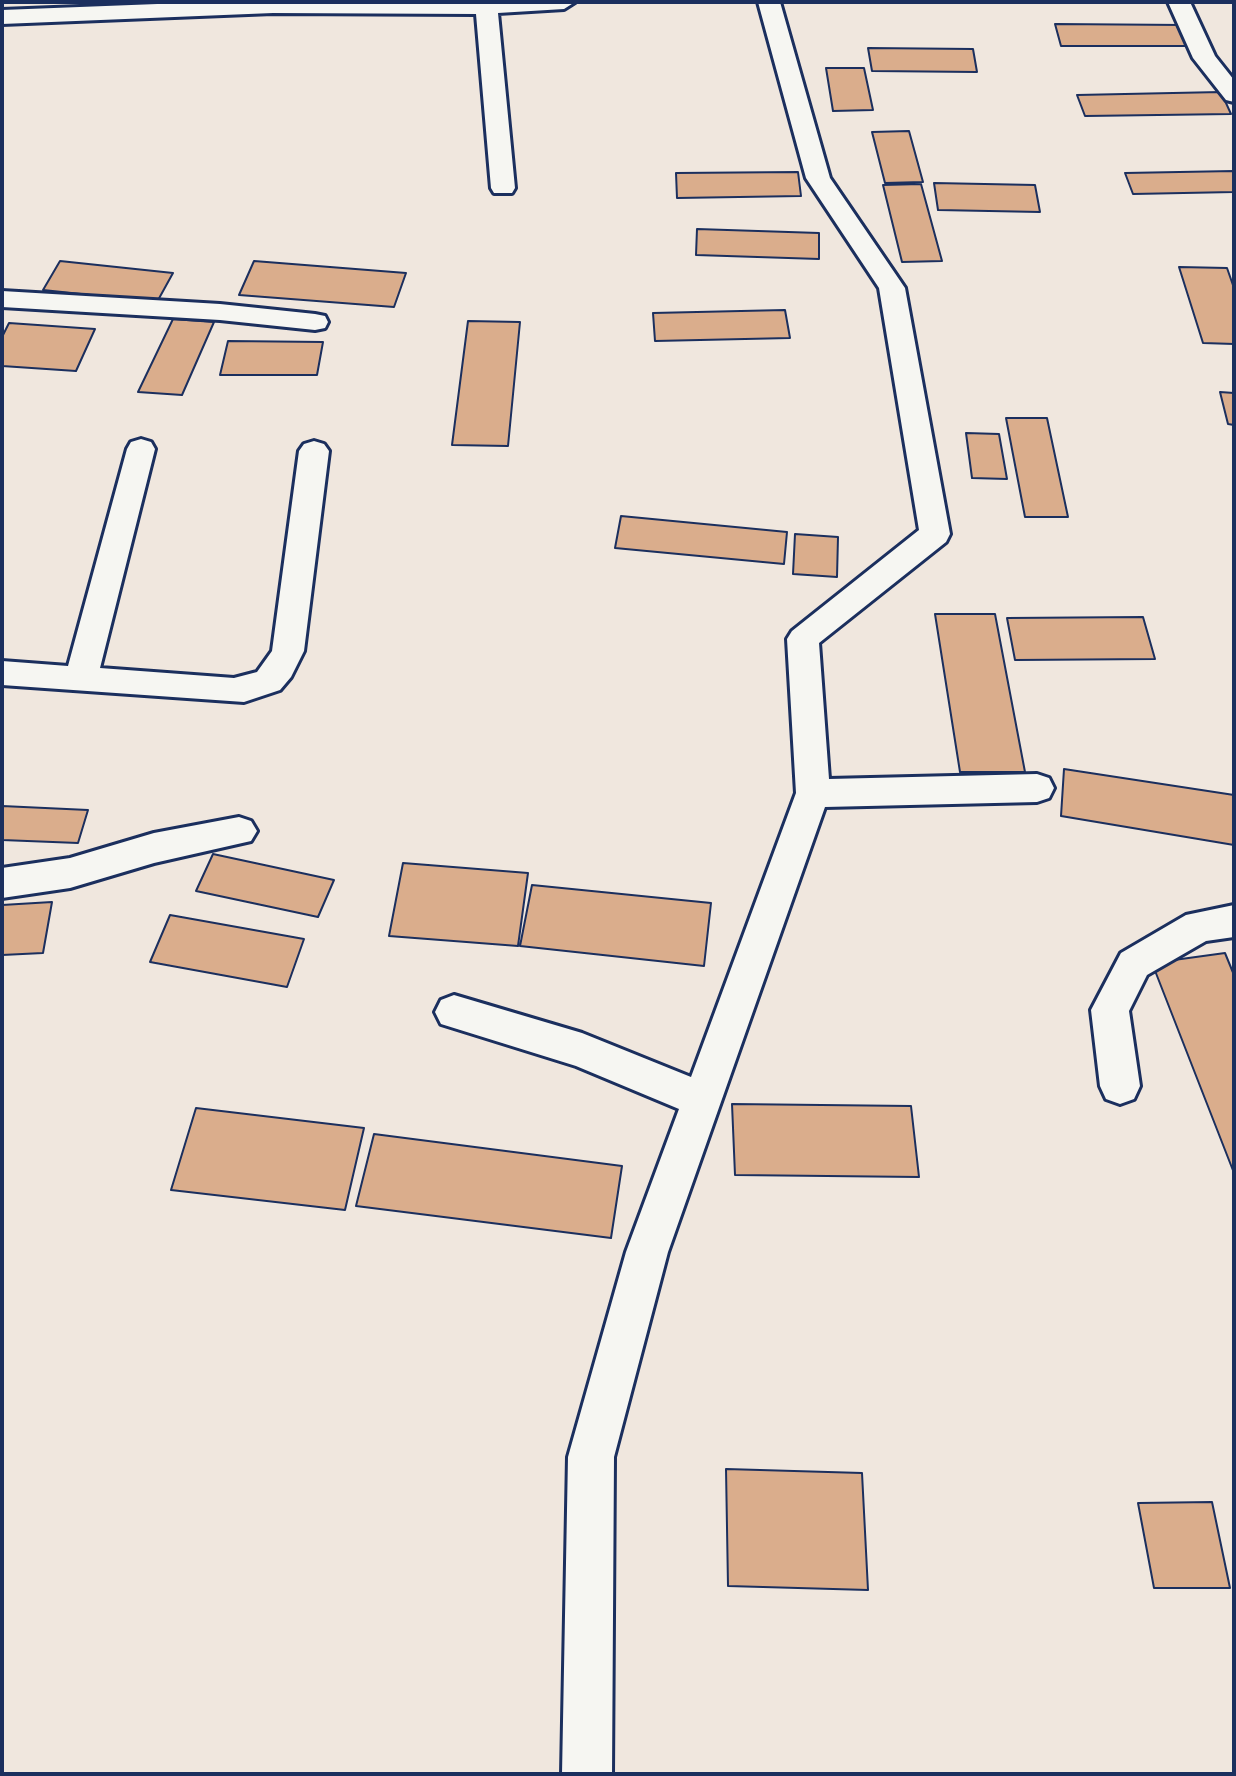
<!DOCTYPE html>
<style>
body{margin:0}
#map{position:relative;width:1236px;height:1776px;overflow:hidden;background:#f0e7de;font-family:Caveat,sans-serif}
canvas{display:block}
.frame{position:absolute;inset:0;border:4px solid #1b2f5e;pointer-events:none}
</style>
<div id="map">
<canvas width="1236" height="1776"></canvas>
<div class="frame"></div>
</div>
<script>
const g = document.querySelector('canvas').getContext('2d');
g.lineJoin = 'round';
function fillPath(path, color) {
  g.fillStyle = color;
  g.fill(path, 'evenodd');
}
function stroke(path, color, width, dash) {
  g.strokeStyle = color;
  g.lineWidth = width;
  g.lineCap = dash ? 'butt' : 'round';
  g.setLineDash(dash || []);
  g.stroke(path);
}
const building = new Path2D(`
 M1055,24l129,1 8,21h-131z
 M868,48l105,1 4,23 -105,-1z
 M826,68h38l9,42 -40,1z
 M1221,92l10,22 -146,2 -8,-21z
 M909,131l14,51 -38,1 -13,-51z
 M1234,171v21l-101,2 -8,-21z
 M798,172l3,24 -124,2 -1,-25z
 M934,183l101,2 5,27 -102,-2z
 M921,184l21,77 -40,1 -19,-77z
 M697,229l122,4v26l-123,-4z
 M60,261l113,12 -16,29 -114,-12z
 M254,261l152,12 -12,34 -155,-12z
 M1179,267l48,1 7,20v56l-31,-1z
 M785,310l5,28 -135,3 -2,-28z
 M173,319l41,3 -32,73 -44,-3z
 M468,321l52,1 -12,124 -56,-1z
 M9,323l86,6 -19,42 -74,-5v-29z
 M228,341l95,1 -6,33h-97z
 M1220,392l14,1v32l-6,-1z
 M1006,418h41l21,99h-43z
 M966,433l33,1 8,45 -35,-1z
 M621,516l166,16 -3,32 -169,-16z
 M795,534l43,3 -1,40 -44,-3z
 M935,614h60l30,158h-65z
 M1143,617l12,42 -140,1 -8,-42z
 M1064,769l170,26v50l-173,-29z
 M2,806l86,4 -10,33 -76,-3z
 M213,854l121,26 -16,37 -122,-26z
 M403,863l125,10 -10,73 -129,-10z
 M532,885l179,18 -7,63 -184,-20z
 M52,902l-9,51 -41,2v-50z
 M170,915l134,24 -17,48 -137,-25z
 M1225,953l9,22v198l-82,-210z
 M732,1104l179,2 8,71 -184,-2z
 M196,1108l168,20 -19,82 -174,-20z
 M374,1134l248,32 -11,72 -255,-32z
 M726,1469l136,4 6,117 -140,-4z
 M1212,1502l18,86h-76l-16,-85z`);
fillPath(building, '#daad8c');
stroke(building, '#1b2f5e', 2);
const street = new Path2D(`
 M209,2h366l-11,7 -66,4 17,175 -3,5h-18l-3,-5 -15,-174 -203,-1 -271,11v-14z
 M758,2h22l50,176 75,110 45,246 -4,8 -127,101 10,136 208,-5 12,4 5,10 -5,10 -12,4 -212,5 -157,445 -54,205 -2,317h-50l6,-317 58,-205 53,-143 -103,-43 -135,-42 -6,-12 6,-12 13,-5 128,38 109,44 105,-284 -9,-154 5,-8 127,-101 -40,-242 -73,-110z
 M1168,2h22l25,54 19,24v22l-8,-2 -33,-42z
 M2,291l218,13 95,10 10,2 3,6 -3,6 -10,2 -95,-10 -218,-13z
 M141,439l10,3 4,7 -55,219 134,10 23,-6 15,-21 27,-200 5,-7 10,-3 10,3 5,7 -25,200 -13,26 -11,13 -36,12 -242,-17v-24l66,5 59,-217 4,-7z
 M239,817l12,4 6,10 -6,10 -97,22 -84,25 -68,10v-30l68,-10 84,-25z
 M1234,905v32l-28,4 -59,34 -18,36 11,75 -6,13 -14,5 -14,-5 -6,-13 -9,-76 30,-57 65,-38z`);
stroke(street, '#1b2f5e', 6);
fillPath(street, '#f6f6f2');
</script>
